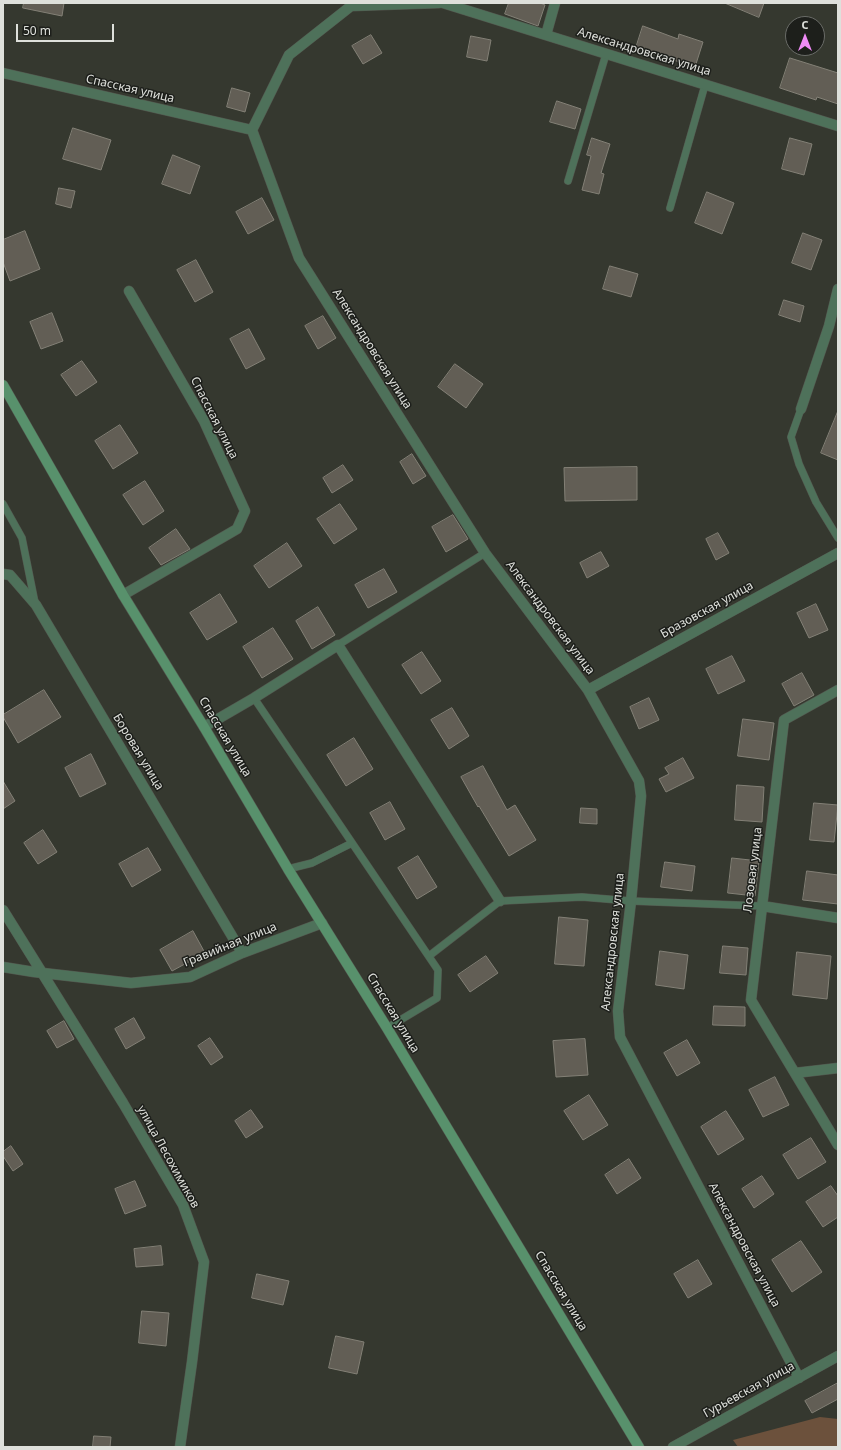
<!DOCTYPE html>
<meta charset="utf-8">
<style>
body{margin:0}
#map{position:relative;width:841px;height:1450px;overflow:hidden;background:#35382f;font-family:"Noto Sans",sans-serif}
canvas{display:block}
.frame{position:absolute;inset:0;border:4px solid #dee0db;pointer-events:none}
.north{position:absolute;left:785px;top:16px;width:40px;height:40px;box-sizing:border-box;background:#1d1f1b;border:1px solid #6a6c68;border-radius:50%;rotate:0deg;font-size:11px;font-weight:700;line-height:16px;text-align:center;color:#dee0db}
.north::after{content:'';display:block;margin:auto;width:14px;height:18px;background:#f08bf6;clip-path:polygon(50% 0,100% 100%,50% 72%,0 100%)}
.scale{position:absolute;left:16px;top:24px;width:98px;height:18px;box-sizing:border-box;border:2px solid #dee0db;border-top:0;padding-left:5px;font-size:12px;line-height:14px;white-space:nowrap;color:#dee0db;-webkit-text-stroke:3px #1d1f1b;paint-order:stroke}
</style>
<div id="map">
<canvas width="841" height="1450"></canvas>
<div class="frame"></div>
<div class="north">С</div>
<div class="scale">50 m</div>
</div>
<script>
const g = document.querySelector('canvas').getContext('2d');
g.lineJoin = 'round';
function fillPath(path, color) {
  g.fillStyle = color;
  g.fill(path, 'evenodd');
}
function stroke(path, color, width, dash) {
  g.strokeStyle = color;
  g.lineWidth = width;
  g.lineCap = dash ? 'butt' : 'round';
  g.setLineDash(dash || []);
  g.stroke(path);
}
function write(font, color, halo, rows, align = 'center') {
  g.font = font + ' "Noto Sans",sans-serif';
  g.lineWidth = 3;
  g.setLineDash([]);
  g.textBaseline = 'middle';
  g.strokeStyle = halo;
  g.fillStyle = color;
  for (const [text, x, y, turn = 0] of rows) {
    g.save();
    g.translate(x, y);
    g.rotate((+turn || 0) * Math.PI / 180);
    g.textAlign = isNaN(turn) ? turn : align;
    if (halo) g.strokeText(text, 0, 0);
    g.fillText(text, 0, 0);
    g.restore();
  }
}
fillPath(new Path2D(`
 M820,1417l18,2v28h-100l-5,-7z`), '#6c513c');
const building = new Path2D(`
 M24,3h40l-2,13 -39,-8z
 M509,3h31l5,2 -7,21 -33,-12z
 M725,3h39l-5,14z
 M643,26l35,13 1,-5 24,8 -8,25 -59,-19z
 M371,35l11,18 -19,11 -11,-18z
 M471,36l20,4 -4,21 -20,-4z
 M790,58l48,15v31l-21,-7 -1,3 -36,-12z
 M232,88l18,5 -5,19 -18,-5z
 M557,101l24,8 -6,20 -25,-7z
 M73,128l38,12 -10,30 -38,-11z
 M592,138l18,6 -9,29 3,1 -5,20 -17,-4 9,-34 -4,-1z
 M790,138l22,6 -8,31 -22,-6z
 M173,155l27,11 -10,28 -28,-10z
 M59,188l16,3 -4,17 -15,-4z
 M707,192l27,11 -12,31 -27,-11z
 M262,198l12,22 -26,14 -12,-22z
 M25,231l15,38 -30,12 -7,-19v-22z
 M803,233l19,7 -11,30 -19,-7z
 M196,260l17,32 -18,10 -18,-32z
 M610,266l28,8 -7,23 -28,-8z
 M784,300l20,6 -4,16 -21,-7z
 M52,313l11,28 -22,8 -11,-27z
 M323,316l13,22 -18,11 -13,-23z
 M249,329l16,30 -19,10 -16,-30z
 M82,361l15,21 -21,14 -15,-21z
 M455,364l28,20 -17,24 -28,-21z
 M838,411v49l-17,-7z
 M120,425l18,28 -25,16 -18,-28z
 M412,454l14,22 -13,8 -13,-22z
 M343,465l10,15 -21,13 -9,-15z
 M637,467v33l-72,1 -1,-33z
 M145,481l19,30 -21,14 -20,-30z
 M340,504l17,25 -23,15 -17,-25z
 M453,515l15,24 -22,13 -14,-25z
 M176,529l14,20 -29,16 -12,-17z
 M718,533l11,20 -13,7 -10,-21z
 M287,543l15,23 -33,22 -15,-22z
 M601,552l8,14 -22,12 -7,-15z
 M384,569l13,23 -29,16 -13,-23z
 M220,594l17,28 -30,18 -17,-27z
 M816,604l12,26 -19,8 -12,-25z
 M318,607l17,28 -23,14 -16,-28z
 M273,628l20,31 -31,19 -19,-31z
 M422,652l19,29 -20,13 -19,-29z
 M732,656l13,25 -27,13 -12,-25z
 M802,673l12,22 -20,11 -12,-22z
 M44,690l17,27 -43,26 -15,-26v-2z
 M649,698l10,22 -20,9 -9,-22z
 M452,708l17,28 -20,13 -18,-29z
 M743,719l31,4 -5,37 -31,-4z
 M354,738l19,31 -27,17 -19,-31z
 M91,754l15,30 -26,13 -15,-29z
 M683,758l11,20 -28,14 -7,-13 10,-5 -4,-6z
 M483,766l24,44 8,-5 21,35 -27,16 -30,-50 -1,1 -17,-30z
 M3,781l12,20 -12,8z
 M737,785l27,2 -2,35 -27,-2z
 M390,802l15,27 -20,11 -15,-27z
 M814,803l24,2 -4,37 -24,-2z
 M581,808l16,1v15l-17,-1z
 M43,830l14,22 -19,12 -14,-21z
 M148,848l13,22 -29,17 -13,-23z
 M418,856l19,31 -20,12 -19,-31z
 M732,858l27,3 -4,35 -27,-3z
 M665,862l30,4 -3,25 -31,-4z
 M807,871l31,4v29l-35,-4z
 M559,917l29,3 -4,46 -29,-2z
 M193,931l12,22 -33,18 -12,-21z
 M723,946l25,2 -2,27 -26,-2z
 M660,951l28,4 -4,34 -28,-4z
 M797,952l34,4 -4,43 -34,-4z
 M486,956l12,17 -28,19 -12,-17z
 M714,1006l31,1v19l-32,-1z
 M134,1018l11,20 -19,11 -11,-20z
 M64,1021l10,18 -17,9 -10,-17z
 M210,1038l13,19 -12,8 -13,-19z
 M585,1039l3,36 -32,2 -3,-36z
 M687,1040l13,23 -23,13 -13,-23z
 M775,1077l14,28 -26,12 -14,-27z
 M589,1095l19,30 -25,15 -19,-29z
 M251,1110l12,17 -17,11 -11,-17z
 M726,1111l18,28 -26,16 -17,-28z
 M811,1138l15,24 -28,17 -15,-24z
 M11,1146l12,18 -10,7 -10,-15v-4z
 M629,1159l12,19 -24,16 -12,-19z
 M762,1176l12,18 -20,14 -12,-19z
 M135,1181l11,25 -21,8 -10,-25z
 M831,1186l7,10v21l-15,10 -17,-25z
 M801,1241l21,31 -30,20 -20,-32z
 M161,1246l2,19 -27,2 -2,-18z
 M698,1260l14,24 -24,14 -14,-24z
 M257,1274l32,7 -6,24 -31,-7z
 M142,1311l27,2 -3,33 -27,-3z
 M336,1336l28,6 -7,32 -28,-6z
 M838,1383v16l-26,14 -7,-12z
 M94,1436l17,1 -1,10h-17z`);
fillPath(building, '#625e55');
stroke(building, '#838076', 1);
const lane = new Path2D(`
 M568,181l38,-127
 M670,208l35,-123
 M801,409l-10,28 8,27 17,38 22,36
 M3,504l19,34 13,65
 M338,645l147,-92
 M254,698l184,272 -1,28 -50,30
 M288,869l24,-6 40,-20
 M429,956l71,-55 82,-4 49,4 131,5`);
const street = new Path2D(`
 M439,3l-88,3 -62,49 -37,75 47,128 186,295 103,137 51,91 2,15 -10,105 -13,110 2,26 179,341
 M443,3l395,123
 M546,35l9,-32
 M3,73l249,57
 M801,409l28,-83 9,-37
 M3,574l7,1 26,30 206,348
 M123,595l114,-66 8,-18 -41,-90 -75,-130
 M588,690l250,-137
 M838,690l-54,30 -33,280 87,145
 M204,727l50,-29 84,-53 162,256
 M762,906l76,12
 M3,910l120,193 60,102 21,57 -12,100 -12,85
 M3,967l31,5 97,11 59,-6 52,-24 80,-30
 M795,1073l43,-5
 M673,1447l165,-91`);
const secondary = new Path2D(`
 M3,385l120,210 81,132 84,142 99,159 252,419`);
stroke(lane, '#53564e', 8);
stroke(street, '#53564e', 11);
stroke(secondary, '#53564e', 11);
stroke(lane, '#4e715a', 7);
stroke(street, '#4e715a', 10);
stroke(secondary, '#58916c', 10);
write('12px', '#dee0db', '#1d1f1b', [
 ["Александровская улица",644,52,17],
 ["Спасская улица",130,89,13],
 ["Александровская улица",372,349,58],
 ["Спасская улица",214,418,63],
 ["Бразовская улица",707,610,-29],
 ["Александровская улица",550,618,53],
 ["Спасская улица",225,737,59],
 ["Боровая улица",138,752,59],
 ["Лозовая улица",753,870,-83],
 ["Александровская улица",613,942,-84],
 ["Гравийная улица",230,945,-22],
 ["Спасская улица",393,1013,59],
 ["улица Лесохимиков",168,1157,61],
 ["Александровская улица",744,1245,62],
 ["Спасская улица",561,1291,59],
 ["Гурьевская улица",749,1390,-29]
]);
</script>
